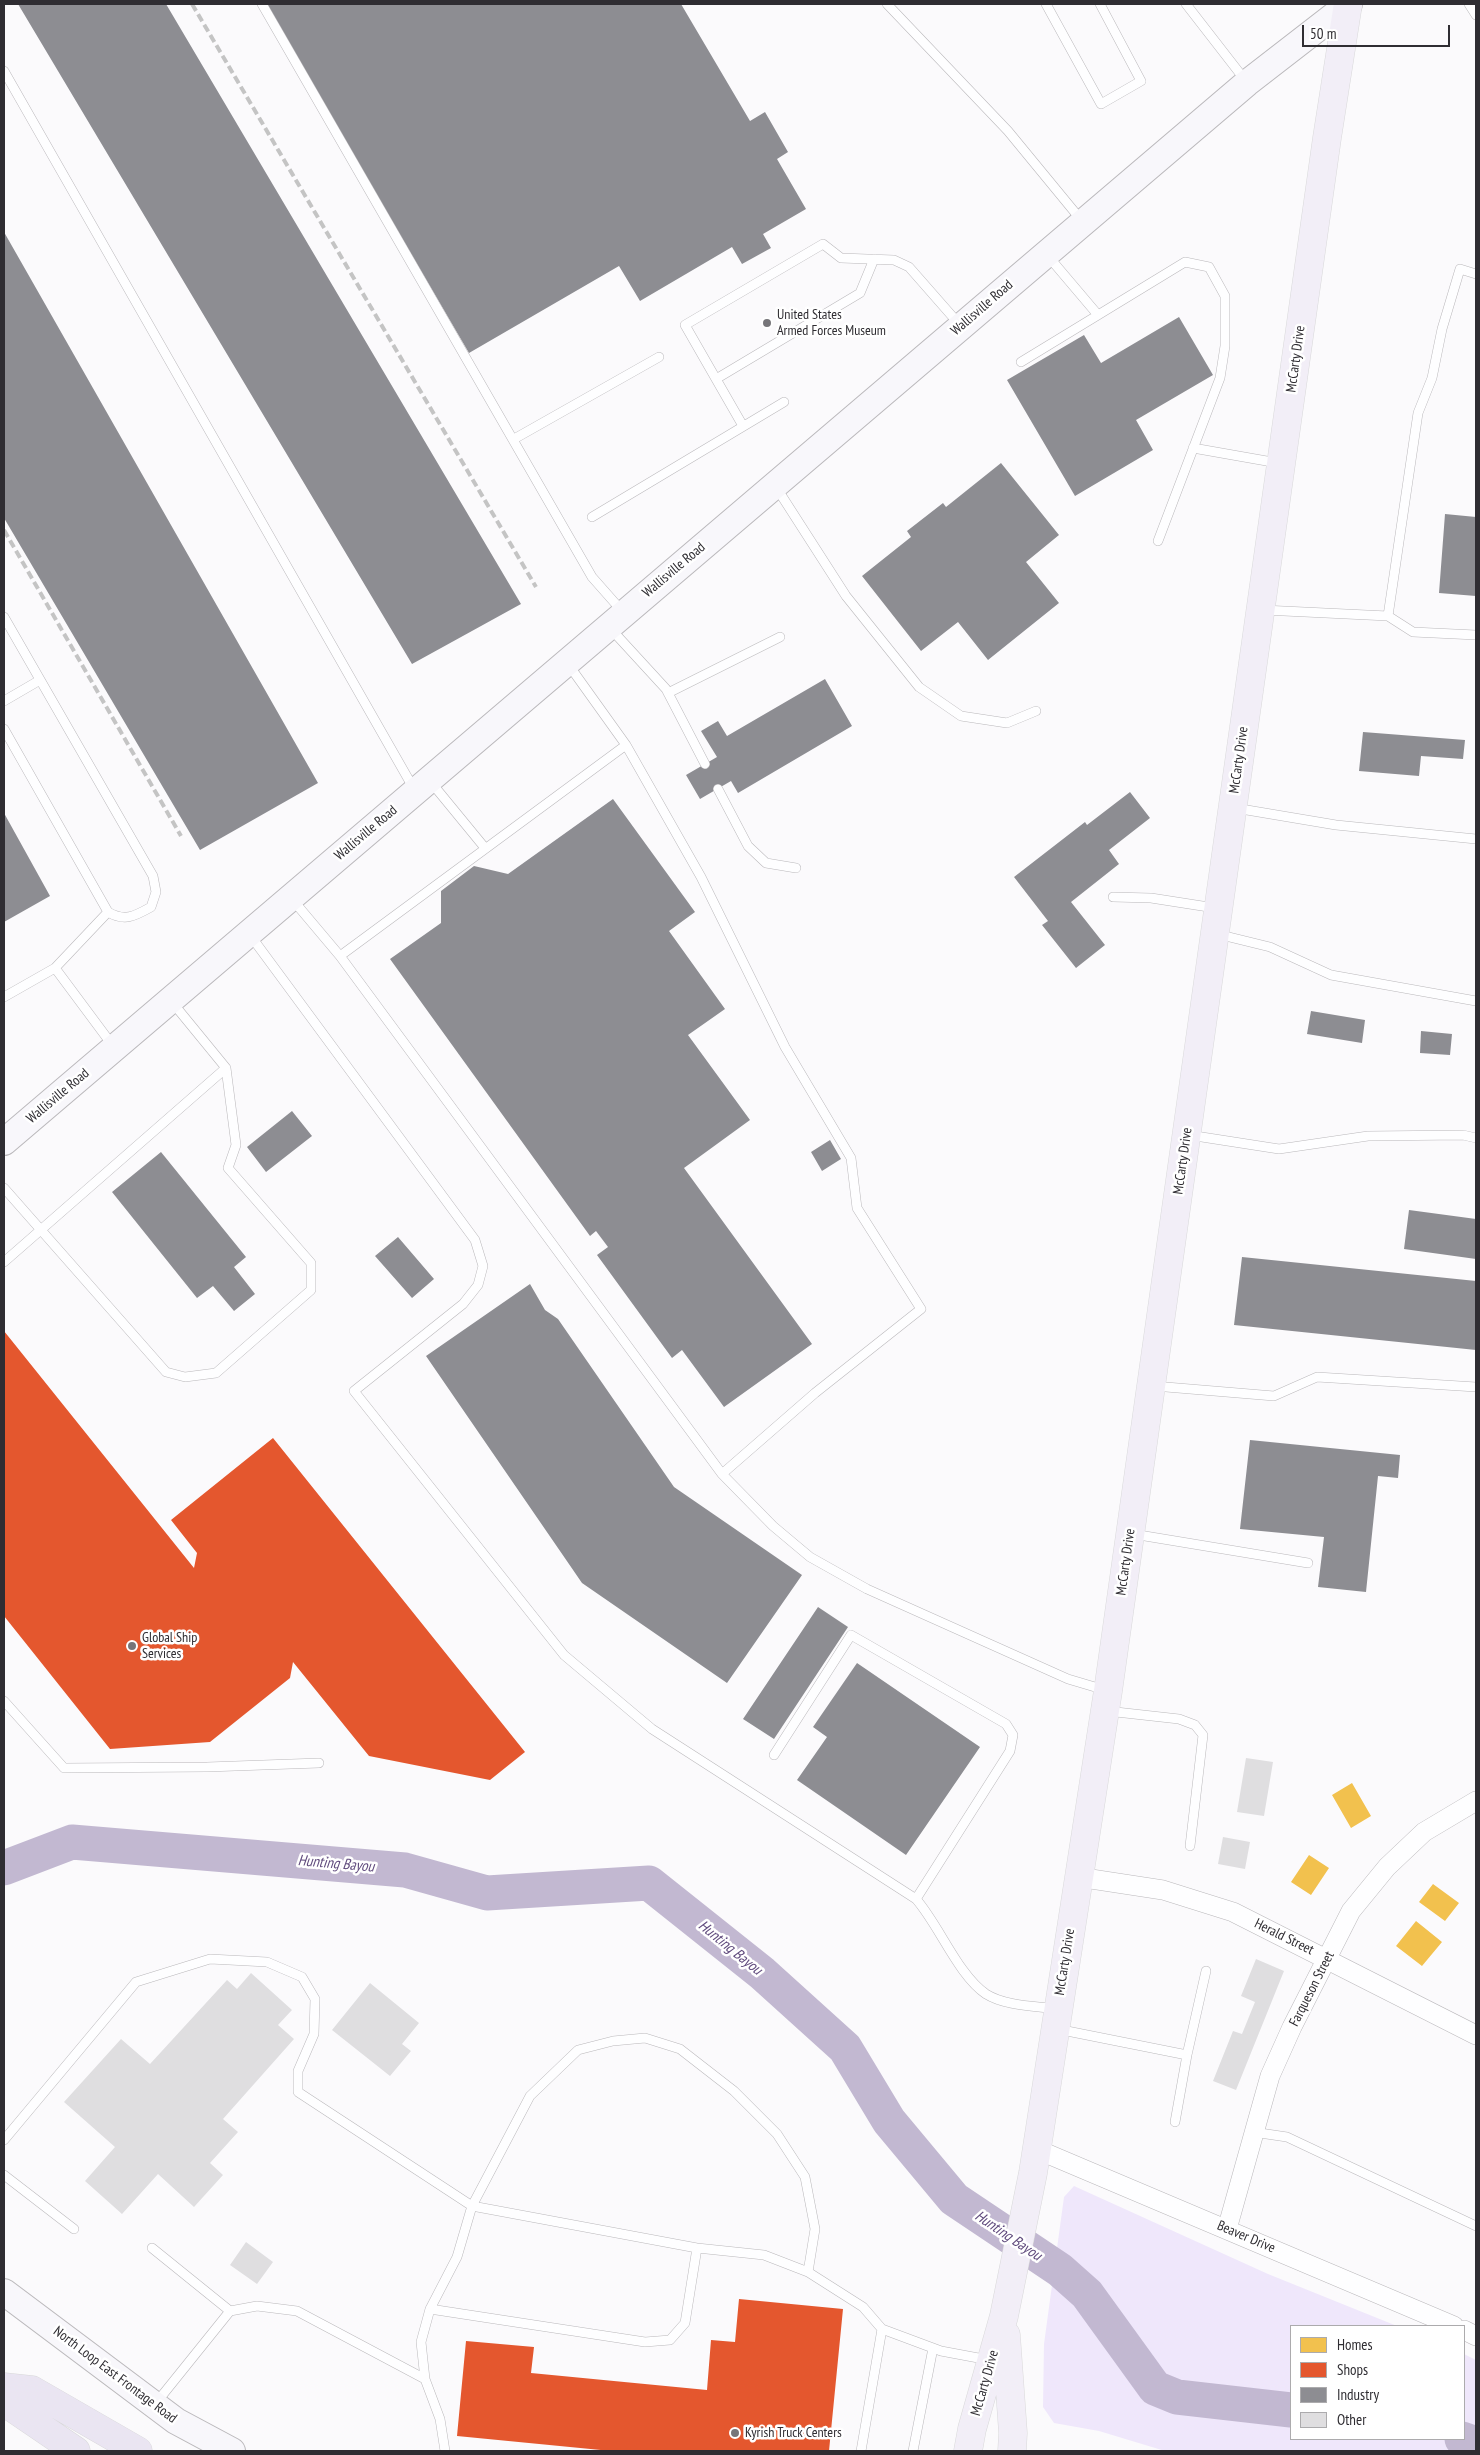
<!DOCTYPE html>
<style>
body{margin:0}
#map{position:relative;width:1480px;height:2455px;overflow:hidden;background:#fbfafc;font-family:"PT Sans Narrow",sans-serif}
canvas{display:block}
.frame{position:absolute;inset:0;border:5px solid #2f2d32;pointer-events:none}
.legend{position:absolute;left:1290px;top:2325px;width:175px;height:115px;box-sizing:border-box;background:#fff;border:1px solid #acabad;margin:0;padding:6px 9px;list-style:none;font-size:15px;color:#2f2d32}
.legend li{display:flex;align-items:center;gap:10px;height:25px}
.legend b{width:25px;border:1px solid #acabad}
.scale{position:absolute;left:1302px;top:25px;width:148px;height:22px;box-sizing:border-box;border:2px solid #2f2d32;border-top:0;padding-left:6px;font-size:15px;line-height:18px;white-space:nowrap;color:#2f2d32;-webkit-text-stroke:4px #fff;paint-order:stroke}
</style>
<div id="map">
<canvas width="1480" height="2455"></canvas>
<div class="frame"></div>
<ul class="legend">
<li><b style="height:14px;background:#f2c14e"></b>Homes</li>
<li><b style="height:14px;background:#e4572e"></b>Shops</li>
<li><b style="height:14px;background:#8d8d92"></b>Industry</li>
<li><b style="height:14px;background:#dfdee0"></b>Other</li>
</ul>
<div class="scale">50 m</div>
</div>
<script>
const g = document.querySelector('canvas').getContext('2d');
g.lineJoin = 'round';
function fillPath(path, color) {
  g.fillStyle = color;
  g.fill(path, 'evenodd');
}
function stroke(path, color, width, dash) {
  g.strokeStyle = color;
  g.lineWidth = width;
  g.lineCap = dash ? 'butt' : 'round';
  g.setLineDash(dash || []);
  g.stroke(path);
}
function write(font, color, halo, rows, align = 'center') {
  g.font = font + ' "PT Sans Narrow",sans-serif';
  g.lineWidth = 5;
  g.setLineDash([]);
  g.textBaseline = 'middle';
  g.strokeStyle = halo;
  g.fillStyle = color;
  for (const [text, x, y, turn = 0] of rows) {
    g.save();
    g.translate(x, y);
    g.rotate((+turn || 0) * Math.PI / 180);
    g.textAlign = isNaN(turn) ? turn : align;
    if (halo) g.strokeText(text, 0, 0);
    g.fillText(text, 0, 0);
    g.restore();
  }
}
fillPath(new Path2D(`
 M1074,2186l194,88 129,52h-106v113h173v-85l12,6v91h-311l-66,-20 -45,-8 -11,-16 1,-63 20,-147z`), '#efe7fb');
fillPath(new Path2D(`
 M1352,1783l19,33 -20,12 -19,-33z
 M1309,1855l20,13 -18,27 -20,-13z
 M1433,1884l26,19 -14,18 -26,-19z
 M1416,1921l26,21 -20,24 -26,-20z`), '#f2c14e');
fillPath(new Path2D(`
 M4,1331l190,237 3,-15 -26,-33 102,-82 252,314 -35,28 -121,-24 -76,-94 -3,16 -80,64 -100,7 -106,-133z
 M739,2299l104,10 -14,142h-218l-154,-15 9,-95 68,6 -3,26 176,17 4,-50 24,2z`), '#e4572e');
fillPath(new Path2D(`
 M18,4h148l355,600 -109,60z
 M265,4h416l69,117 15,-9 23,40 -11,7 29,50 -43,25 8,14 -29,16 -10,-17 -92,54 -21,-35 -150,87z
 M4,232l314,551 -118,67 -196,-332z
 M1179,317l34,58 -77,45 17,30 -78,46 -68,-116 77,-45 17,28z
 M1001,463l58,72 -33,27 33,41 -71,57 -30,-38 -37,29 -59,-75 49,-39 -4,-6 36,-28 3,4z
 M1445,514l31,3v79l-37,-3z
 M825,679l27,47 -114,67 -7,-12 -31,18 -14,-24 31,-18 -16,-26 17,-10 9,15z
 M1363,732l102,8 -2,19 -42,-3 -2,20 -60,-5z
 M1130,792l20,26 -41,32 10,14 -48,38 34,43 -29,23 -34,-43 6,-4 -34,-44 71,-55 2,3z
 M613,799l82,113 -26,19 56,78 -37,26 62,85 -66,48 128,176 -88,63 -42,-57 -10,8 -75,-103 11,-8 -12,-16 -6,5 -200,-277 51,-36v-32l33,-25 34,8z
 M4,813l46,83 -46,26z
 M1311,1011l54,9 -3,23 -55,-9z
 M1421,1031l31,3 -2,21 -30,-2z
 M292,1111l20,25 -46,36 -19,-25z
 M830,1140l11,19 -19,12 -11,-19z
 M161,1152l85,105 -12,10 21,27 -21,17 -21,-25 -16,12 -85,-106z
 M1409,1210l67,9v40l-72,-10z
 M398,1237l36,42 -22,19 -37,-42z
 M1242,1257l234,24v69l-242,-25z
 M530,1284l15,26 13,9 116,168 128,88 -75,108 -145,-100 -156,-227z
 M1250,1440l150,15 -2,23 -20,-2 -12,116 -48,-5 6,-50 -84,-8z
 M818,1607l30,20 -74,112 -31,-20z
 M857,1663l123,84 -74,108 -109,-75 30,-43 -14,-10z`), '#8d8d92');
stroke(new Path2D(`
 M4,1868l68,-26 333,28 82,23 162,-10 113,90 83,75 44,73 65,78 106,71 27,24 68,94 22,9 114,13
 M1462,2439l14,5`), '#c2b8d1', 35);
fillPath(new Path2D(`
 M1246,1758l27,4 -9,54 -27,-4z
 M1223,1837l27,5 -5,27 -27,-5z
 M1256,1959l28,12 -48,119 -23,-9 20,-50 9,3 13,-32 -14,-6z
 M251,1973l41,37 -14,15 16,14 -71,80 15,13 -28,31 13,12 -29,32 -36,-33 -36,40 -37,-33 30,-34 -51,-45 57,-63 29,25 77,-84 10,9z
 M370,1983l49,40 -17,21 9,7 -21,25 -58,-46z
 M246,2242l27,20 -16,22 -27,-19z`), '#dfdee0');
const service = new Path2D(`
 M262,4l330,573 30,34
 M887,4l121,127 74,90
 M1046,4l55,100 40,-23 -41,-77
 M1186,4l59,76
 M1469,4l7,11
 M4,71l410,718
 M1048,256l50,59
 M874,259l-14,34 -144,86 -31,-54 138,-81 18,14 53,2 15,7 50,57
 M1021,362l164,-100 24,5 16,29v50l-5,32 -62,163
 M716,379l27,47
 M514,439l145,-82
 M1193,448l85,15
 M776,487l70,109 73,91 42,29 46,7 29,-12
 M592,517l192,-115
 M1263,610l125,6 25,16 63,3
 M1388,616l30,-203 14,-35 10,-49 18,-60 16,5
 M4,617l149,259 3,16 -5,15c-16,9 -26,15 -43,5l-104,-183
 M610,628l56,61 39,75
 M568,664l58,81 -286,211 382,518 51,52 37,31 57,32 201,90 37,11
 M668,693l112,-56
 M4,701l36,-21
 M626,745l75,132 84,170 66,111 6,50 64,101 -106,84 -93,81
 M430,781l55,67
 M718,789l30,57 18,17 30,5
 M1235,808l101,17 140,14
 M1113,897l38,1 64,10
 M292,899l48,57
 M1217,934l53,13 61,28 145,26
 M250,935l225,305 8,26 -5,19 -15,19 -109,87 210,264 88,74 264,170c23,26 42,76 70,95 19,12 49,12 71,15
 M55,968l58,78
 M4,997l51,-29 53,-56
 M1189,1135l90,14 89,-13 95,-1 13,3
 M4,1188l162,184 19,5 31,-4 95,-83v-27l-83,-95 8,-23 -10,-77 -54,-66
 M4,1262l222,-194
 M1154,1386l120,10 43,-19 159,10
 M1133,1534l175,29
 M4,1701l60,67 143,-1 112,-4
 M1107,1711l72,8 16,6 8,10 -13,111
 M774,1755l77,-120 155,89 7,11 -3,16 -94,148
 M1057,2029l130,26 19,-84
 M1175,2122l12,-67
 M1253,2132l34,5 189,89
 M4,2140l132,-158 74,-23 57,3 35,15 13,22 -1,35 -16,37v21l174,114 225,42 67,7 44,17 55,35 19,22 59,22 48,9
 M4,2175l70,54
 M152,2248l78,63
 M430,2309l215,33 25,-2 15,-17 12,-75
 M156,2403l74,-92 27,-5 40,5 128,68
 M445,2451l-5,-32 -15,-40 -4,-37 9,-33 27,-52 15,-51 58,-110 48,-46 35,-9 32,-3 35,11 54,42 43,43 28,43 10,52 -7,43
 M861,2451l21,-122
 M913,2451l20,-103`);
const minor = new Path2D(`
 M1078,1877l85,13 70,22 243,123
 M1036,2149l418,177
 M1227,2229l43,-153 22,-49 59,-116 36,-44 37,-35 52,-31
 M1464,2330l12,6`);
const secondary = new Path2D(`
 M4,1142l1243,-1059 102,-79
 M4,2292l172,129 56,30`);
const primary = new Path2D(`
 M1006,2335l7,98 -1,18
 M968,2451l4,-22 32,-113 29,-143 75,-482 219,-1553 21,-134`);
const motorway = new Path2D(`
 M4,2387l28,3 106,61
 M4,2402l72,49`);
stroke(service, '#bab8bb', 10);
stroke(minor, '#bab8bb', 20);
stroke(secondary, '#bab8bb', 28);
stroke(primary, '#d8d8d9', 29);
stroke(motorway, '#d8d8d9', 29);
stroke(service, '#fefeff', 9);
stroke(minor, '#fefeff', 19);
stroke(secondary, '#f8f7fb', 26);
stroke(primary, '#f2eef7', 28);
stroke(motorway, '#eae5f2', 28);
stroke(new Path2D(`
 M192,4l344,583
 M4,530l177,306`), '#c4c4c4', 4, [8, 4]);
for (const [x, y, r, color] of [
 [767,323,5,"#767579"],
 [132,1646,5,"#767579"],
 [735,2433,5,"#767579"]
]) {
  const dot = new Path2D();
  dot.arc(x, y, r, 0, 2 * Math.PI);
  g.fillStyle = color;
  g.fill(dot);
  stroke(dot, '#fff', 2);
}
write('14px', '#2f2d32', '#fff', [
 ["Wallisville Road",982,308,-41],
 ["McCarty Drive",1296,359,-82],
 ["Wallisville Road",674,570,-40],
 ["McCarty Drive",1239,760,-82],
 ["Wallisville Road",366,833,-40],
 ["Wallisville Road",58,1096,-40],
 ["McCarty Drive",1183,1161,-82],
 ["McCarty Drive",1126,1562,-82],
 ["Herald Street",1284,1937,26],
 ["McCarty Drive",1065,1962,-81],
 ["Farqueson Street",1312,1989,-63],
 ["Beaver Drive",1246,2237,23],
 ["North Loop East Frontage Road",115,2375,37],
 ["McCarty Drive",985,2383,-74]
]);
write('14px', '#2f2d32', '#fff', [
 ["United States",777,315],
 ["Armed Forces Museum",777,331],
 ["Global Ship",142,1638],
 ["Services",142,1654],
 ["Kyrish Truck Centers",745,2433]
], 'left');
write('italic 15px', '#604b7d', '#fff', [
 ["Hunting Bayou",336,1864,5],
 ["Hunting Bayou",730,1948,39],
 ["Hunting Bayou",1008,2236,34]
]);
</script>
